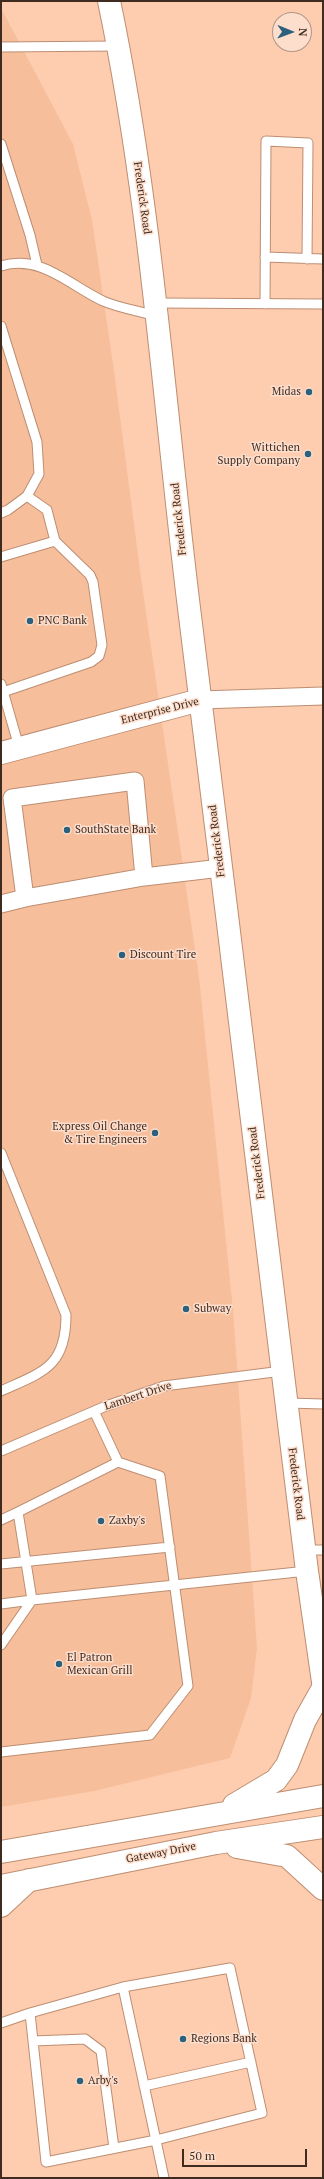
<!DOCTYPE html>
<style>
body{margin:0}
#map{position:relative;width:324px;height:2179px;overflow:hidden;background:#feccae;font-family:"PT Serif",serif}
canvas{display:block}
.frame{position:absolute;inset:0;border:2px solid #3f2b20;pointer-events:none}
.north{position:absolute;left:272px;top:12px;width:40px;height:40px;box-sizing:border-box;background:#fddecc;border:1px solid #b19687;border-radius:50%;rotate:91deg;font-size:11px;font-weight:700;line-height:16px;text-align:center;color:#3f2b20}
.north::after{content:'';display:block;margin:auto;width:14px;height:18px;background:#2b617c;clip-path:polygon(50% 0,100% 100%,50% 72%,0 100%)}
.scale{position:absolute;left:182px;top:2149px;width:125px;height:18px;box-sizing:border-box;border:2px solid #3f2b20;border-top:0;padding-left:5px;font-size:12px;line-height:14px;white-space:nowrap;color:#3f2b20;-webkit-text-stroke:3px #fddecc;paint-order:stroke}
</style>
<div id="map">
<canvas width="324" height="2179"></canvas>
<div class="frame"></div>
<div class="north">N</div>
<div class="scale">50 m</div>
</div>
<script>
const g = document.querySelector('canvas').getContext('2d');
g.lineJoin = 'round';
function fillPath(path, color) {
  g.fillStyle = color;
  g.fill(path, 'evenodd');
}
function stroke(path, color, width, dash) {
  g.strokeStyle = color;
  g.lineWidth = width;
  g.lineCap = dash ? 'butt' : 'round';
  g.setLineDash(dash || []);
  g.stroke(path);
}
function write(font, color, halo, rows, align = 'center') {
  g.font = font + ' "PT Serif",serif';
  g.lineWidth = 3;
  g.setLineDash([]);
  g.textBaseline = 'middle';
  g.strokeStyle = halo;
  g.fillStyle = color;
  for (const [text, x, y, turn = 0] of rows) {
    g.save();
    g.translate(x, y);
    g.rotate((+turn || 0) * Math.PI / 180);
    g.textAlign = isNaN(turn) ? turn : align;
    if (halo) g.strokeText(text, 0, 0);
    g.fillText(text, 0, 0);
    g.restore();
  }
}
fillPath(new Path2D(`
 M1,8l72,136 19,76 22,151 27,207 58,399 34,333 24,338 -6,50 -21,60 -136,33 -93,16z`), '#f6be9b');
const lane = new Path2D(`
 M1,47l117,-1
 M1,144l29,91 7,30
 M265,257l58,2
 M1,266c40,-12 68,19 102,35 16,7 36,10 53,15
 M156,303l167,1
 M265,304l1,-163 42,2 -1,116
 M1,326l36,116 2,32 -12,22 -19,14 -7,3
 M1,557l54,-16
 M1,684l18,63
 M3,692l88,-30 8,-6 3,-11 -9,-63 -3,-7 -35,-34 -8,-31 -20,-14
 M1,1153l65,162c0,52 -23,57 -65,76
 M288,1403l35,1
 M94,1411l24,51
 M1,1451l105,-45 58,-20 118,-15
 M1,1520l17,-8
 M304,1550h19
 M1,1564l169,-17
 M1,1604l31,-4 -14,-88 100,-50 42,14 28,210 -38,49 -149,17
 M1,1645l31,-45 275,-29
 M30,2013l16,149 110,-22 106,-27 -32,-145 -107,19
 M1,2023l29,-10 93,-26 41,191
 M33,2041l52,-2 16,12 13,97
 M144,2086l107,-24`);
const street = new Path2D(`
 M200,700l123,-4
 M144,877l-119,21 -13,-100 123,-17 9,96 77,-9
 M1,904l24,-6`);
const secondary = new Path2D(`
 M109,1c42,200 55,404 80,607 39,321 81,641 118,963l16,111
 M1,753l199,-53`);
const highway = new Path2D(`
 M234,1805l42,-25 11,-15 18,-45 18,-32
 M237,1847l50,9 36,33
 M1,1852l322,-56
 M1,1886l215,-43 107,-16
 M1,1906l28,-26`);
stroke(lane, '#bd8e72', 11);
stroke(street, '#bd8e72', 19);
stroke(secondary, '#bd8e72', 24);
stroke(highway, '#bd8e72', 24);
stroke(lane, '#fff', 9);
stroke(street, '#fff', 17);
stroke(secondary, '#fff', 22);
stroke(highway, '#fff', 22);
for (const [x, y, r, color] of [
 [309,392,4,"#2b617c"],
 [308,454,4,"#2b617c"],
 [30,621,4,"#2b617c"],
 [67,830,4,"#2b617c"],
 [122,955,4,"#2b617c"],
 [155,1133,4,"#2b617c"],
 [186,1309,4,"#2b617c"],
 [101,1521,4,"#2b617c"],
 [59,1664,4,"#2b617c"],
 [183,2039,4,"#2b617c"],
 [80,2081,4,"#2b617c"]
]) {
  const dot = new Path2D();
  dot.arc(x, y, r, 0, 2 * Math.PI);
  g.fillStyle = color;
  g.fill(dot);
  stroke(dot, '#fddecc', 1.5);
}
write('11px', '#3f2b20', '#fddecc', [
 ["Frederick Road",142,198,82],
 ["Frederick Road",179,519,-96],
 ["Enterprise Drive",160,711,-14],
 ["Frederick Road",217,841,-97],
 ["Frederick Road",257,1163,-97],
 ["Lambert Drive",138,1396,-18],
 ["Frederick Road",296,1484,83],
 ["Gateway Drive",161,1853,-11]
]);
write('11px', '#3f2b20', '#fddecc', [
 ["Midas",301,392,"right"],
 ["Wittichen",300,448,"right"],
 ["Supply Company",300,461,"right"],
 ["PNC Bank",38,621],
 ["SouthState Bank",75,830],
 ["Discount Tire",130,955],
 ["Express Oil Change",147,1127,"right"],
 ["& Tire Engineers",147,1140,"right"],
 ["Subway",194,1309],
 ["Zaxby's",109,1521],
 ["El Patron",67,1658],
 ["Mexican Grill",67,1671],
 ["Regions Bank",191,2039],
 ["Arby's",88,2081]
], 'left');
</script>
